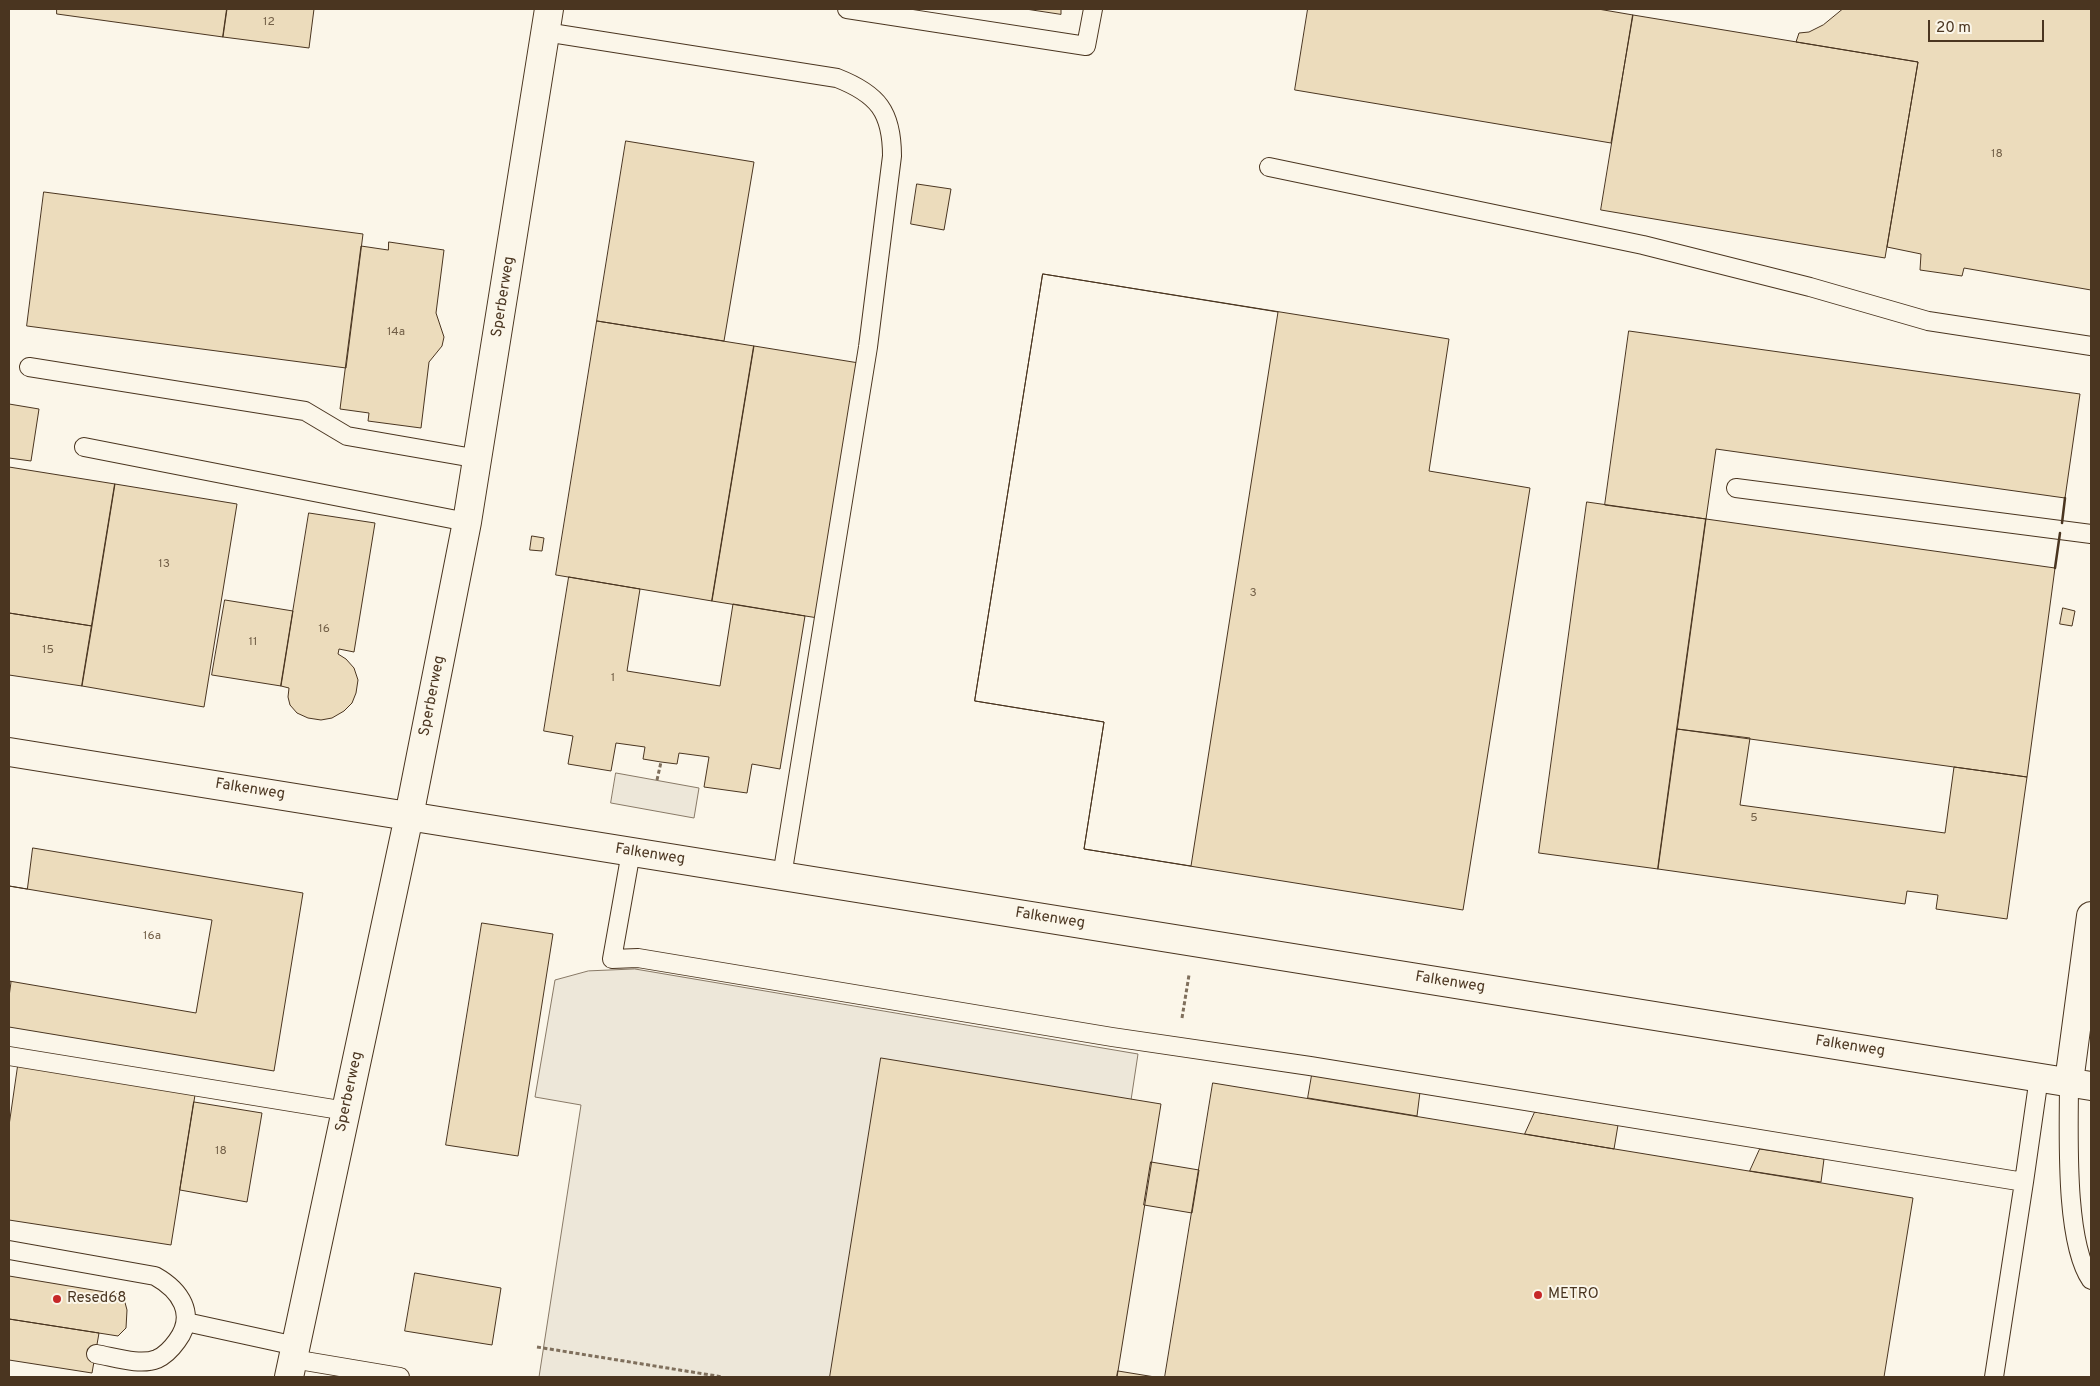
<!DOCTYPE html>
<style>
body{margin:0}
#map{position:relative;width:2100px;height:1386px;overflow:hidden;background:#fbf6e9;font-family:Overpass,sans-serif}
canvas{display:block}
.frame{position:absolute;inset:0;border:10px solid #4a3520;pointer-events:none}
.scale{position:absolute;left:1928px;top:20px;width:116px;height:22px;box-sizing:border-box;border:2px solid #4a3520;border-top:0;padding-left:6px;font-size:15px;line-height:18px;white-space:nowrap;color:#4a3520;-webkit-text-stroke:4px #fbf6e9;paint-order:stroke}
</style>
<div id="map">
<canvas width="2100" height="1386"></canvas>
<div class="frame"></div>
<div class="scale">20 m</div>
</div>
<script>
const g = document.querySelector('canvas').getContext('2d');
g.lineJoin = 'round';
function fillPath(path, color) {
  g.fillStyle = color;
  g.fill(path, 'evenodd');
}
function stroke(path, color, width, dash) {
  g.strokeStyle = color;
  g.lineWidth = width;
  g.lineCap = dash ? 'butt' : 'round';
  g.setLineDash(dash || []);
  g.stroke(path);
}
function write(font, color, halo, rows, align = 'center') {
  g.font = font + ' Overpass,sans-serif';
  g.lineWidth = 4;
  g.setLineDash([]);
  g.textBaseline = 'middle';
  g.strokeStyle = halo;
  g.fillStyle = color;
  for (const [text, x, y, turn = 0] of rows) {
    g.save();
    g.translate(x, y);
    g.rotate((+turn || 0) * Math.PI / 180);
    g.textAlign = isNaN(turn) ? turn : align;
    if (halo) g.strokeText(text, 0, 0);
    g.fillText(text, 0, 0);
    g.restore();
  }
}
const parking = new Path2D(`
 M616,773l83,15 -5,30 -83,-15z
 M635,969l503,85 -49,323h-550l42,-272 -46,-8 20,-117 33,-9z`);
fillPath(parking, '#ede7d9');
stroke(parking, '#887966', 1);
const building = new Path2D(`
 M57,9h170l-4,28 -166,-23z
 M227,9h87l-5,39 -86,-11z
 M1026,9h35v5z
 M1308,9h290l35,6 -22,128 -316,-53z
 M1843,9h248v281l-127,-22 -2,8 -42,-6 1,-16 -34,-7 31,-185 -122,-20 3,-9 10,-1 14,-7z
 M1633,15l285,47 -33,196 -284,-48z
 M626,141l128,21 -30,179 -127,-20z
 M917,184l34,5 -7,41 -33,-6z
 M44,192l319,42 -17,134 -319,-42z
 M389,242l55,8 -8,63 8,24 -2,9 -13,16 -8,66 -53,-7 1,-8 -29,-4 21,-163 27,4z
 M1043,274l235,38 -87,554 -107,-17 20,-127 -129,-21z
 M1043,274l406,65 -20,132 101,17 -67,422 -379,-61 20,-127 -129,-21z
 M597,321l157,25 -42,255 -156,-26z
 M1629,331l451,63 -15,104 -349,-49 -10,70 -101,-14z
 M754,346l105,17 -41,255 -106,-17z
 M9,404l30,5 -8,52 -22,-3z
 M9,467l106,17 -23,142 -83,-13z
 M115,484l122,20 -33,203 -122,-21z
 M1587,502l119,17 -48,350 -119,-16z
 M309,513l66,10 -21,129 -15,-3 -1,5 8,5 8,9 4,12 -2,13 -4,10 -8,8 -12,7 -11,2 -13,-2 -11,-5 -7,-8 -2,-8 1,-9 -8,-2z
 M1706,519l349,49 -28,209 -350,-48z
 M532,536l12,2 -2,13 -12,-1z
 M569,577l71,12 -13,82 93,15 13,-82 72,12 -25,153 -28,-5 -5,29 -43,-6 5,-30 -30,-4 -2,11 -16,-2 -18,-3 2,-12 -29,-4 -5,28 -43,-7 5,-28 -29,-5z
 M225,600l68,11 -12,75 -69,-11z
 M2063,608l12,3 -3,15 -12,-2z
 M9,613l83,13 -10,60 -73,-11z
 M1677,729l73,9 -10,67 205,28 9,-66 73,10 -20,142 -71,-10 2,-14 -31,-4 -2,13 -247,-35z
 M33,848l270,45 -29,178 -265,-44v-30l2,-15 -2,-1v-95l18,3z
 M9,886l203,34 -16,93 -187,-32z
 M482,923l71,11 -35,222 -72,-11z
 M881,1058l280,46 -44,273h-287z
 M18,1066l177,29 -24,150 -162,-25v-94z
 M1312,1075l108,17 -3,24 -109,-18z
 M1213,1083l700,115 -29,179h-719z
 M194,1102l68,11 -15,89 -67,-12z
 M1535,1112l83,13 -4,24 -89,-15z
 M1760,1149l64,10 -3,23 -71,-11z
 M1151,1162l48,8 -7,43 -48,-8z
 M415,1273l86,15 -9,57 -87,-14z
 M9,1276l114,19 4,15 -1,18 -8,8 -109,-17z
 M9,1319l90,14 -7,40 -83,-13z
 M1118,1371l37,6h-38z`);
fillPath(building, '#ecdcbc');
stroke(building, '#4a3520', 1);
const lane = new Path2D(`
 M847,9l239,37 7,-37
 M545,32l292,46c41,16 55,34 55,78l-24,191 -86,529
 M1269,167l374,78 167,42 118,34 163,25
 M29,367l276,44 42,25 132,23
 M84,447l383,75
 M1736,488l355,46
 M631,852l-19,107 26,-1 474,79 198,29 714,116 -30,195
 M9,1056l337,55
 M2069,1082c0,48 -5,159 22,198
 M2024,1182l15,-105
 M9,1250l146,26c25,14 42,38 22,65 -5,7 -11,14 -20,18 -17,7 -43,-2 -61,-5
 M186,1322l110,24
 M293,1359l107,18`);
const street = new Path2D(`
 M9,752l2082,334
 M2069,1082l22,-166
 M289,1377l120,-561 58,-294 82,-513`);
stroke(lane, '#4a3520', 20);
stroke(street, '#4a3520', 30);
stroke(new Path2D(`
 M657,780l4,-18
 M1182,1018l7,-43
 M537,1347l186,30`), '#7f6f5c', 3, [4, 2.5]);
stroke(lane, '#fbf6e9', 18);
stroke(street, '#fbf6e9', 28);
stroke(new Path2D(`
 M2062,523l3,-25
 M2055,568l5,-35`), '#4a3520', 2.5);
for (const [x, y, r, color] of [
 [1538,1295,5,"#c62828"],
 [57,1299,5,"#c62828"]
]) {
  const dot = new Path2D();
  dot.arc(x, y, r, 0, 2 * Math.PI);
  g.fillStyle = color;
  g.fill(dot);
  stroke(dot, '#fbf6e9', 2);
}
write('12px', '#725f47', null, [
 ["12",269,23],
 ["18",1997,155],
 ["14a",396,333],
 ["13",164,565],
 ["3",1253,594],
 ["16",324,630],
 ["11",253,643],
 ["15",48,651],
 ["1",613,679],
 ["5",1754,819],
 ["16a",152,937],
 ["18",221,1152]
]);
write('15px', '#4a3520', '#fbf6e9', [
 ["Sperberweg",504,297,-81],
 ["Sperberweg",433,696,-79],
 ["Falkenweg",250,790,9],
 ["Falkenweg",650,855,9],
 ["Falkenweg",1050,919,9],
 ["Falkenweg",1450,983,9],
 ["Falkenweg",1850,1047,9],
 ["Sperberweg",350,1092,-78]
]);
write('15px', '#4a3520', '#fbf6e9', [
 ["METRO",1548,1295],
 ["Resed68",67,1299]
], 'left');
</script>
